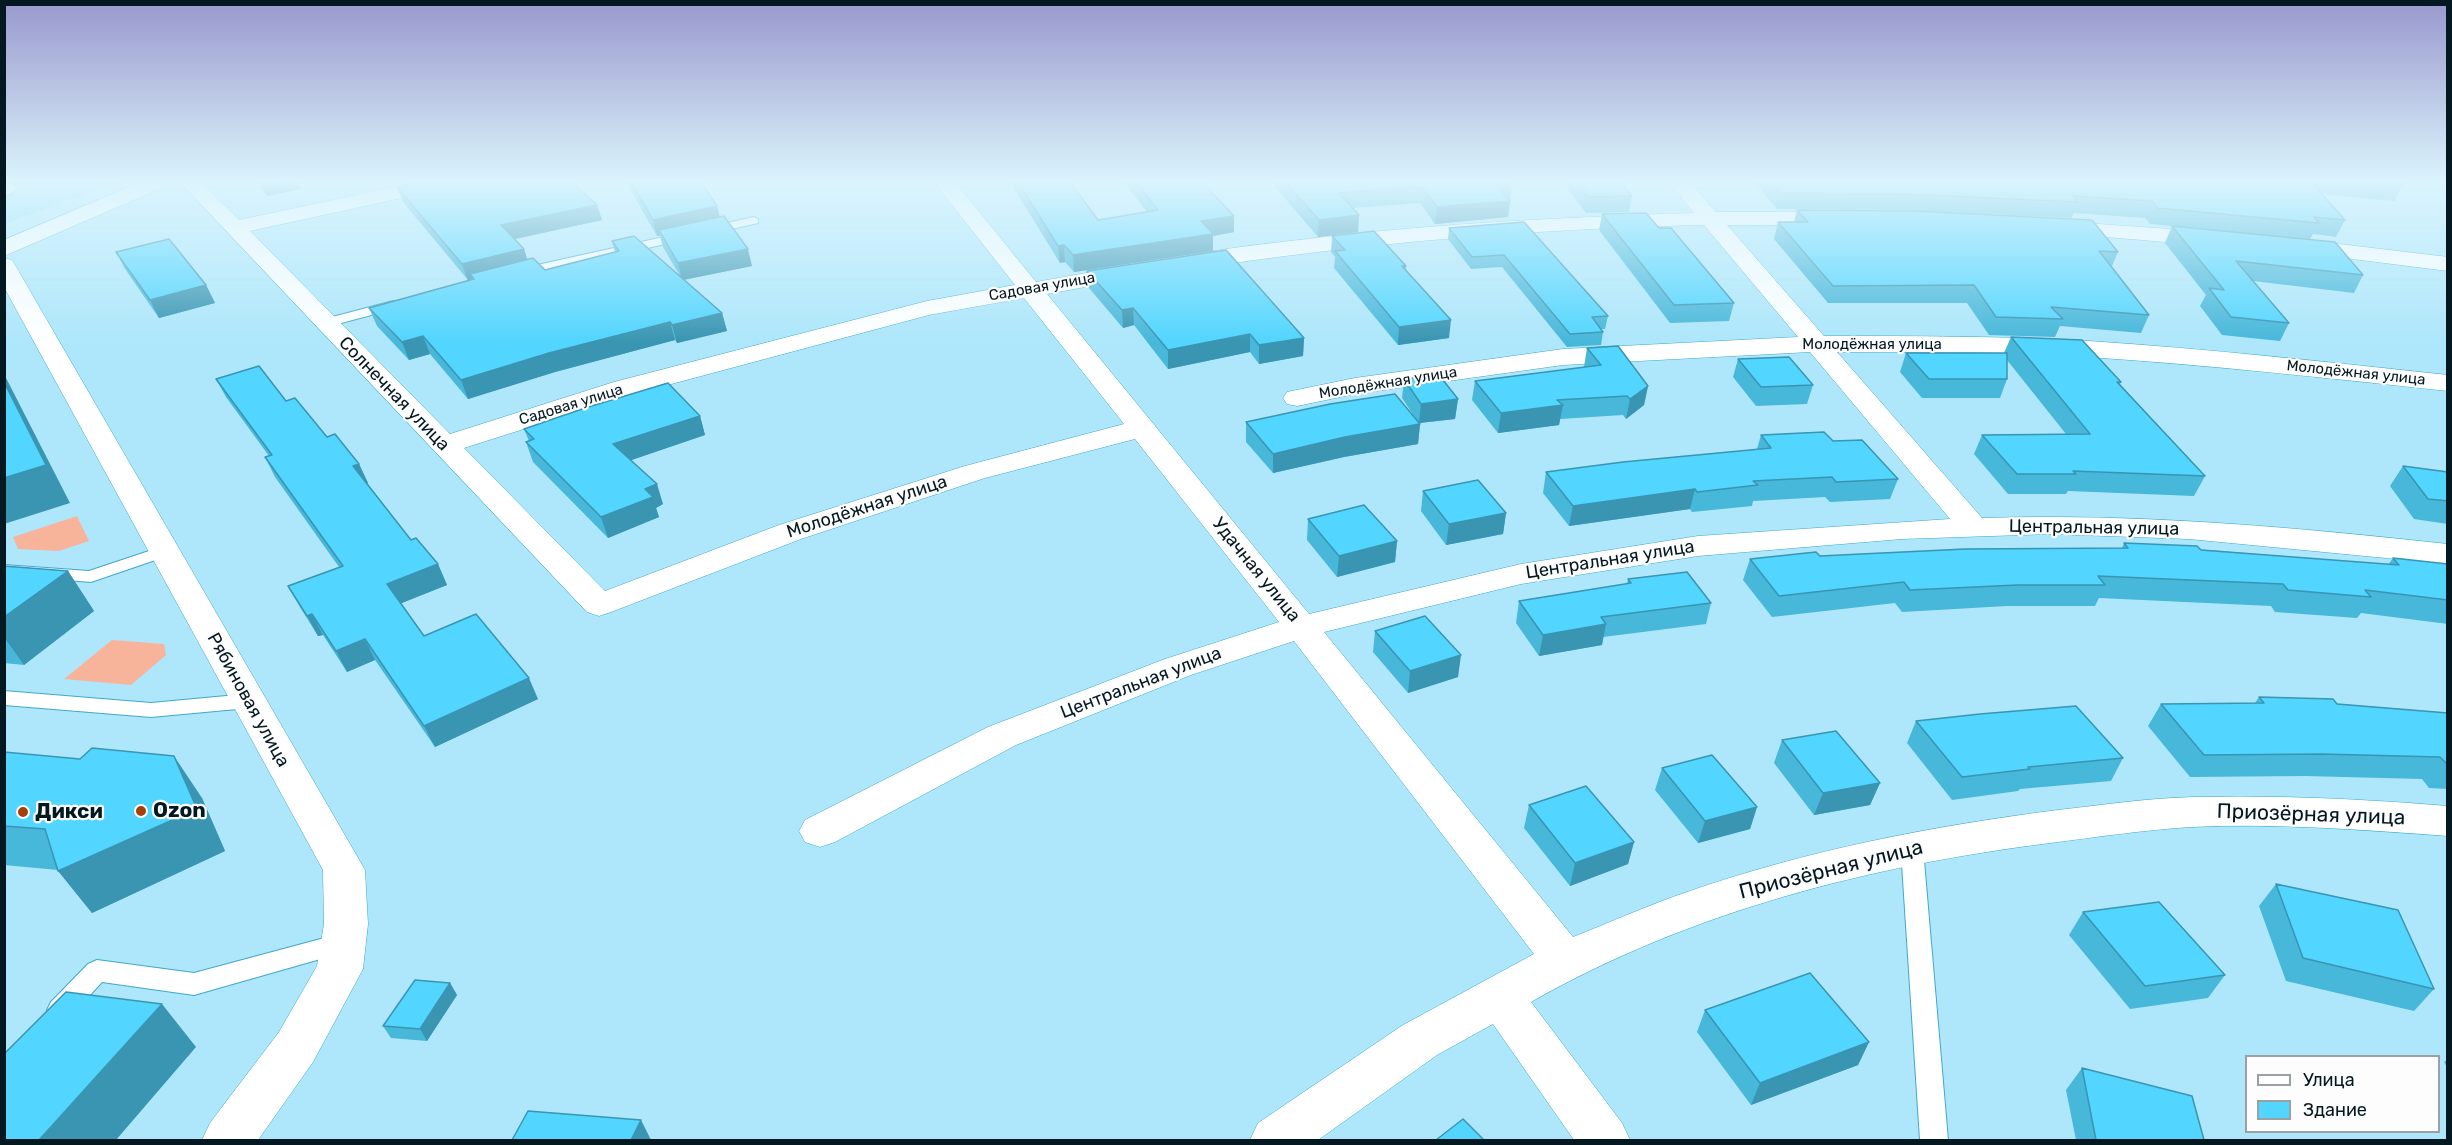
<!DOCTYPE html>
<meta charset="utf-8">
<style>
body{margin:0}
#map{position:relative;width:2452px;height:1145px;overflow:hidden;background:#aee7fb;font-family:Rubik,sans-serif}
canvas{display:block}
.frame{position:absolute;inset:0;border:6px solid #031820;pointer-events:none}
.legend{position:absolute;left:2245px;top:1055px;width:195px;height:78px;box-sizing:border-box;background:#fdfdfd;border:2px solid #99a1a5;margin:0;padding:8px 10px;list-style:none;font-size:18px;color:#031820}
.legend li{display:flex;align-items:center;gap:12px;height:30px}
.legend b{width:30px;border:2px solid #99a1a5}
</style>
<div id="map">
<canvas width="2452" height="1145"></canvas>
<div class="frame"></div>
<ul class="legend">
<li><b style="height:8px;background:#fff"></b>Улица</li>
<li><b style="height:16px;background:#52d5fe"></b>Здание</li>
</ul>
</div>
<script>
const g = document.querySelector('canvas').getContext('2d');
g.lineJoin = 'round';
function fillPath(path, color) {
  g.fillStyle = color;
  g.fill(path, 'evenodd');
}
function stroke(path, color, width, dash) {
  g.strokeStyle = color;
  g.lineWidth = width;
  g.lineCap = dash ? 'butt' : 'round';
  g.setLineDash(dash || []);
  g.stroke(path);
}
function write(font, color, halo, rows, align = 'center') {
  g.font = font + ' Rubik,sans-serif';
  g.lineWidth = 4.5;
  g.setLineDash([]);
  g.textBaseline = 'middle';
  g.strokeStyle = halo;
  g.fillStyle = color;
  for (const [text, x, y, turn = 0] of rows) {
    g.save();
    g.translate(x, y);
    g.rotate((+turn || 0) * Math.PI / 180);
    g.textAlign = isNaN(turn) ? turn : align;
    if (halo) g.strokeText(text, 0, 0);
    g.fillText(text, 0, 0);
    g.restore();
  }
}
fillPath(new Path2D(`
 M5,182h114l-114,42z`), '#8ae0fe');
fillPath(new Path2D(`
 M77,516l12,25 -30,10 -41,-2 -5,-12z
 M112,640l52,4 2,11 -35,30 -67,-6z`), '#f7b49a');
const lane = new Path2D(`
 M4,182h5l10,7 -15,8z
 M754,217l4,2v4l-239,54 -6,-4 6,-4z
 M393,301l5,1 2,3 -2,3 -72,19 -7,-4 2,-3z
 M164,546l6,1 3,4 -3,4 -79,27 -87,-7v-10l85,6z
 M4,691l147,12 97,-9 7,2 3,5 -3,5 -7,2 -97,9 -147,-12z
 M1912,840l8,3 3,6 25,291h-28l-19,-291 3,-6z
 M343,933l9,3 3,7 -3,7 -158,45 -92,-13 -33,36 -9,3 -9,-3 -4,-8 4,-8 37,-38 9,-4 97,13z`);
const street = new Path2D(`
 M141,182h28l-3,4 -162,70v-16z
 M180,182h21l38,38 179,-38h39l-3,4 -7,2 -197,43 200,203 164,-52 313,-81 88,-16 -81,-103h21l81,100 95,-17 8,2 4,5 -4,5 -92,17 262,320 212,-50 177,-28 252,-17 -140,-167 -247,13 -208,29 -58,12 -10,-2 -4,-6 4,-6 68,-14 208,-29 235,-12 -94,-112c-173,4 -346,18 -517,45l-8,-2 -3,-5 3,-5c47,-11 97,-15 145,-21 123,-14 246,-20 370,-24l-25,-31h21l26,30h94l36,2 3,5 -3,5 -8,1h-111l97,111c88,0 177,0 265,5 120,8 239,21 359,34v16c-120,-13 -240,-26 -360,-34 -83,-6 -167,-5 -251,-5l145,166c156,-5 311,9 466,26v20l-259,-25 -138,-5 -149,5 -204,17 -177,28 -197,48 249,305c38,-15 76,-32 114,-45 121,-42 245,-66 371,-82 45,-5 91,-12 136,-13 84,-2 169,2 254,9v30c-85,-6 -172,-13 -257,-9 -47,3 -94,10 -141,16 -181,23 -359,68 -519,159l91,121 8,17h-56l-81,-116 -56,31 -119,85h-68l8,-17 145,-98 131,-71 -240,-313 -103,34 -175,70 -181,97 -15,5 -15,-5 -6,-11 6,-11 183,-93 177,-68 114,-37 -144,-183 -150,39 -184,61 -190,73 -12,4 -12,-4zM1024,298l100,126 -159,42 -186,59 -174,66 -141,-143 170,-54 295,-79z
 M2055,221l158,11 8,2 3,5 -3,5 -8,2 -166,-14 -3,-5 3,-5z
 M2297,239l151,18v14l-159,-20 -3,-5 3,-5z
 M4,258l8,2 3,5 350,605 3,54 -5,45 -50,93 -55,78h-56l8,-17 69,-91 38,-66 7,-42 -1,-54 -319,-583z`);
stroke(lane, '#3ea9ca', 2);
stroke(street, '#3ea9ca', 1);
fillPath(lane, '#fff');
fillPath(street, '#fff');
fillPath(new Path2D(`
 M257,182h41l3,7 -34,7z
 M626,182h75l16,24 3,11 32,49 -68,14 38,33 5,18 -50,12 -2,-3 -120,32 -87,27 -38,-45 -21,6 -32,-34 -8,-18 99,-28 -65,-78 -6,-15 200,18 5,15 -88,19 10,10 3,11 18,10 70,-18 -3,-11 68,35 -17,-29 -3,-11h-3z
 M1010,182h60l28,38 49,-8 -23,-30h78l32,34v16l-21,4v15l-139,21 -9,-10 -5,1z
 M1271,182h238l3,3 -4,32 -73,7 -15,-21 -67,5 6,7 -1,17 -40,5z
 M1568,182h53l11,14 -3,16 -43,1 -19,-25z
 M1754,182h647l2,3 -9,16 -72,-7 23,26 -9,17 -23,-3 -3,5 53,36 -9,18 -101,-12 36,42 -9,18 -58,-6 -22,-29 6,-11 -41,-52 7,-17 -22,-2 -5,-6 -71,-5 -3,5 -171,-8 -123,-1z
 M1797,210l321,42 -6,14 37,49 -8,18 -81,-7 -5,11 -66,-2 -22,-32h-139l-54,-64 4,-17h16z
 M1602,214l57,14 75,75 -5,18 -59,2 -71,-93z
 M1524,222l84,94 -3,13h-4l2,3 -2,13 -34,2 -65,-80 -31,2 -23,-30 1,-11z
 M1332,236l74,30v5l43,67 -51,7 -64,-77 1,-11 -4,-5z
 M116,252l90,33 9,18 -56,15 -34,-49z
 M1087,271l217,67 -1,18 -44,8 -9,-12 -82,17 -34,-44 -11,3 -34,-40z
 M2011,337l110,45 -1,2 85,92 -11,20 -126,-5 -2,3h-58l-34,-40 8,-19 84,-1 -59,-74v19l-7,19h-78l-22,-26 6,-19h98z
 M1587,348l61,38 -4,19 -18,14 -3,-4 -63,4 -1,6 -61,8 -26,-33 3,-19 109,-14z
 M1738,359l75,26 -6,19 -51,2 -23,-29z
 M216,379l70,22 73,63 9,19h-1l44,57 27,24 9,21 -46,18 23,33 114,63 -103,48 -60,-87 -28,12 -24,-37 -5,1 -18,-29 -12,-21 51,-19 -64,-90 -10,-20 4,-1 -43,-59z
 M1404,379l54,20 -3,20 -36,4 1,1 -2,20 -74,13 -71,16 -27,-31v-20h172l-16,-24z
 M700,416l5,19 -74,25 32,44 -7,4 3,9 -51,21 -75,-76 -7,-20 3,-1 -5,-12z
 M1761,435l72,6 65,38 -8,20 -60,3 -5,-5 -72,4 -1,5 -60,6 -2,-3 -121,17 -26,-33 3,-21 211,-23z
 M2403,466l45,6v52l-34,-5 -24,-33z
 M1423,491l83,22 -3,21 -57,11 -25,-34z
 M1308,519l89,22 -2,21 -58,15 -30,-37z
 M2124,543l264,22 5,-7 55,6v60l-87,-11 -4,5 -82,-6 -4,-6 -172,-8 -4,8h-88l-105,6 -7,-9 -123,14 -29,-37 7,-21 70,-3 302,-8z
 M4,566l64,5 26,40 -70,54 -20,-2z
 M1628,579l83,24 -5,21 -103,13 -1,8 -63,11 -23,-33 3,-22 108,-17z
 M1375,631l83,46 -50,16 -35,-41z
 M2259,697l189,16v76l-19,-1 -7,-9 -117,-3 -115,1 -42,-51 13,-22 94,-1z
 M1916,721l207,37 -12,23 -91,8 -2,2 -66,9 -45,-57z
 M1782,740l98,43 -10,22 -56,10 -40,-52z
 M4,752l198,46 23,53 -133,62 -34,-43 -54,-5z
 M1662,768l95,39 -7,22 -52,14 -43,-53z
 M1529,805l105,37 -6,22 -58,22 -46,-58z
 M2276,884l158,105 -20,22 -128,-30 -27,-75z
 M2083,912l142,63 -17,23 -78,11 -61,-74z
 M450,983l7,12 -30,46 -36,-3 -8,-12z
 M1705,1010l164,32 -11,23 -107,40 -54,-73z
 M2448,1059v10l-4,-7z
 M2082,1068l122,72h-128l-10,-50z`), '#47b7da');
fillPath(new Path2D(`
 M281,182h17l3,7 -34,7 -4,-10z
 M1510,201l-2,16 -73,7 2,-17z
 M597,205l5,15 -96,21 -5,-16z
 M717,206l4,16 -62,8 1,6h-3l-4,-16z
 M1359,215l-1,17 -40,5 1,-17z
 M1234,216v16l-21,4v15l-139,21 -1,-17 128,-34z
 M1064,245l1,17 -5,1 -2,-17z
 M524,249l5,16 -59,9 2,5 -4,2 -6,-17z
 M748,249l4,17 -70,14 -4,-17z
 M206,285l9,18 -56,15 -9,-18z
 M1133,308l1,17 -11,3 -1,-18z
 M722,313l5,18 -50,12 -5,-18z
 M1451,320l-2,18 -51,7 1,-18z
 M670,322l5,18 -120,32 -87,27 -7,-19 88,-27z
 M1250,334v18l-82,17v-19z
 M423,336l7,18 -21,6 -7,-18z
 M1304,338l-1,18 -44,8v-19z
 M4,374l66,129 -66,21z
 M1648,386l-4,19 -18,14 4,-20z
 M1458,399l-3,20 -36,4 2,-19z
 M1563,405l-4,20 -61,8 3,-20z
 M700,416l5,19 -85,29 -7,-20z
 M1420,424l-2,20 -74,13 -71,16v-19l72,-17z
 M359,464l9,19 -6,2 -9,-19z
 M657,484l6,20 -7,4 3,9 -51,21 -7,-21 44,-28z
 M1695,489l-5,20 -121,17 4,-20z
 M1506,513l-3,21 -57,11 3,-21z
 M1397,541l-2,21 -58,15 2,-21z
 M438,564l9,21 -50,20 -10,-21z
 M68,571l26,40 -70,54 -20,-28v-20z
 M312,614l11,21 -5,1 -11,-20z
 M1606,624l-4,21 -63,11 4,-21z
 M365,639l10,21 -28,12 -11,-21z
 M1461,655l-3,22 -50,16 2,-22z
 M529,678l9,21 -103,48 -11,-21z
 M174,756l28,42 23,53 -133,62 -34,-42z
 M1880,783l-10,22 -56,10 9,-22z
 M1757,807l-7,22 -52,14 7,-22z
 M1634,842l-6,22 -58,22 5,-23z
 M450,983l7,12 -30,46 -7,-12z
 M162,1004l34,43 -80,93h-77z
 M1869,1042l-11,23 -107,40 9,-22z
 M641,1120l10,20h-20z`), '#3995b2');
const building = new Path2D(`
 M260,182h21l-18,4z
 M420,182h152l25,23 -96,20 23,24 -62,15 -65,-77z
 M631,182h70l16,24 -64,14z
 M1018,182h52l28,38 60,-10 -22,-28h66l32,34 -33,5 12,13 -140,21 -9,-10 -6,1z
 M1285,182h224l3,3 -15,1 13,15 -73,6 -16,-20 -82,6 20,22 -40,5z
 M1577,182h44l11,14 -43,1z
 M1771,182h540l34,38 -31,-3 5,6 -162,-15 -5,-7 -79,-5 5,6 -173,-8 -124,-1z
 M2370,182h31l2,3z
 M1797,210l116,1 179,9 26,32 -19,-1 50,64 -98,-8 12,12 -67,-2 -22,-32 -141,1 -55,-64h30z
 M1646,213l13,15h12l63,75 -60,2 -72,-91z
 M724,216l24,33 -70,14 -19,-33z
 M1524,222l84,94 -16,1 11,15 -33,2 -66,-79 -32,2 -23,-29z
 M2172,226l163,16 28,33 -127,-14 53,62 -58,-6 -22,-29 15,2z
 M1374,231l32,35h-4l49,54 -52,7 -64,-76 10,-1 -13,-14z
 M634,236l88,77 -50,12 -2,-3 -121,31 -88,27 -38,-44 -21,6 -33,-34 105,-29 -4,-5 63,-16 12,12 74,-19 -7,-10z
 M169,239l37,46 -56,15 -34,-48z
 M1226,250l78,88 -45,7 -9,-11 -82,16 -35,-42 -11,2 -35,-39z
 M2011,337l71,3 39,42h-4l88,94 -132,-5 3,3h-59l-35,-39 108,-1z
 M1618,346l30,40 -18,13 -3,-3 -70,4 6,5 -62,8 -26,-32 126,-16 -14,-17z
 M1906,353h101v26h-78z
 M1789,357l24,28 -52,2 -23,-28z
 M259,366l27,35 9,-3 32,39 8,-3 24,30 -6,2 58,74 5,-2 22,26 -51,20 37,52 52,-22 53,64 -105,48 -59,-87 -29,12 -24,-37 -5,2 -19,-30 55,-20 -78,-109 7,-2 -56,-76z
 M1439,375l19,24 -37,5 -17,-25z
 M4,382l42,83 -42,13z
 M668,383l32,33 -87,28 44,40 -12,5 8,8 -52,20 -75,-75 8,-3 -10,-10 61,-21z
 M1395,394l25,30 -75,13 -72,17 -27,-32 84,-18z
 M1824,432l9,9 29,-1 36,39 -62,3 -4,-5 -79,4 5,4 -61,7 -2,-3 -122,17 -27,-34 77,-10 148,-14 -10,-13z
 M2403,466l45,6v29l-20,-2z
 M1478,480l28,33 -57,11 -26,-33z
 M1364,505l33,36 -58,15 -31,-37z
 M2124,543l73,3 4,4 198,15 -6,-7 55,6v36l-83,-10 6,7 -83,-7 -5,-6 -185,-8 7,9h-88l-107,5 -6,-8 -125,14 -29,-37 66,-7 4,4 145,-7 163,-1z
 M4,566l64,5 -64,46z
 M1687,572l24,31 -110,14 5,7 -63,11 -24,-34 112,-18 -3,-4z
 M1425,616l36,39 -51,16 -35,-40z
 M2259,697l74,2 4,5 111,9v52l-8,-8 -119,-3 -117,1 -43,-51 103,-1z
 M2076,706l47,52 -95,9 2,2 -68,8 -46,-56 64,-7z
 M1836,731l44,52 -57,10 -41,-53z
 M92,748l82,8 23,53 -139,62 -13,-42 -41,-3v-74l76,7z
 M1712,755l45,52 -52,14 -43,-53z
 M1586,786l48,56 -59,21 -46,-58z
 M2276,884l122,26 36,79 -131,-31z
 M2159,902l66,73 -80,11 -62,-74z
 M1810,973l59,69 -109,41 -55,-73z
 M415,980l35,3 -30,46 -37,-3z
 M66,992l96,12 -123,136h-35v-86z
 M2082,1068l110,28 12,44h-108z
 M528,1111l113,9 -10,20h-119z
 M1463,1119l21,21h-48z`);
fillPath(building, '#52d5fe');
stroke(building, '#3995b2', 1.5);
const sky = g.createLinearGradient(0, 0, 0, 342);
sky.addColorStop(0, '#9998cc');
sky.addColorStop(0.53, '#dbf4fd');
sky.addColorStop(1, '#dbf4fd00');
g.fillStyle = sky;
g.fillRect(0, 0, 2452, 342);
for (const [x, y, r, color] of [
 [141,811,6,"#a4400c"],
 [23,812,6,"#a4400c"]
]) {
  const dot = new Path2D();
  dot.arc(x, y, r, 0, 2 * Math.PI);
  g.fillStyle = color;
  g.fill(dot);
  stroke(dot, '#fdfdfd', 2);
}
write('15px', '#031820', '#fdfdfd', [
 ["Садовая улица",1042,287,-10],
 ["Молодёжная улица",1872,345],
 ["Молодёжная улица",2356,373,6],
 ["Молодёжная улица",1388,383,-9],
 ["Садовая улица",571,405,-17]
]);
write('18px', '#031820', '#fdfdfd', [
 ["Солнечная улица",394,394,46],
 ["Молодёжная улица",867,507,-18],
 ["Центральная улица",2094,528,1],
 ["Центральная улица",1610,560,-9],
 ["Удачная улица",1256,570,51],
 ["Центральная улица",1141,683,-21],
 ["Рябиновая улица",248,700,61]
]);
write('bold 21px', '#031820', '#fdfdfd', [
 ["Ozon",153,811],
 ["Дикси",35,812]
], 'left');
write('21px', '#031820', '#fdfdfd', [
 ["Приозёрная улица",2311,815,2],
 ["Приозёрная улица",1831,870,-14]
]);
</script>
